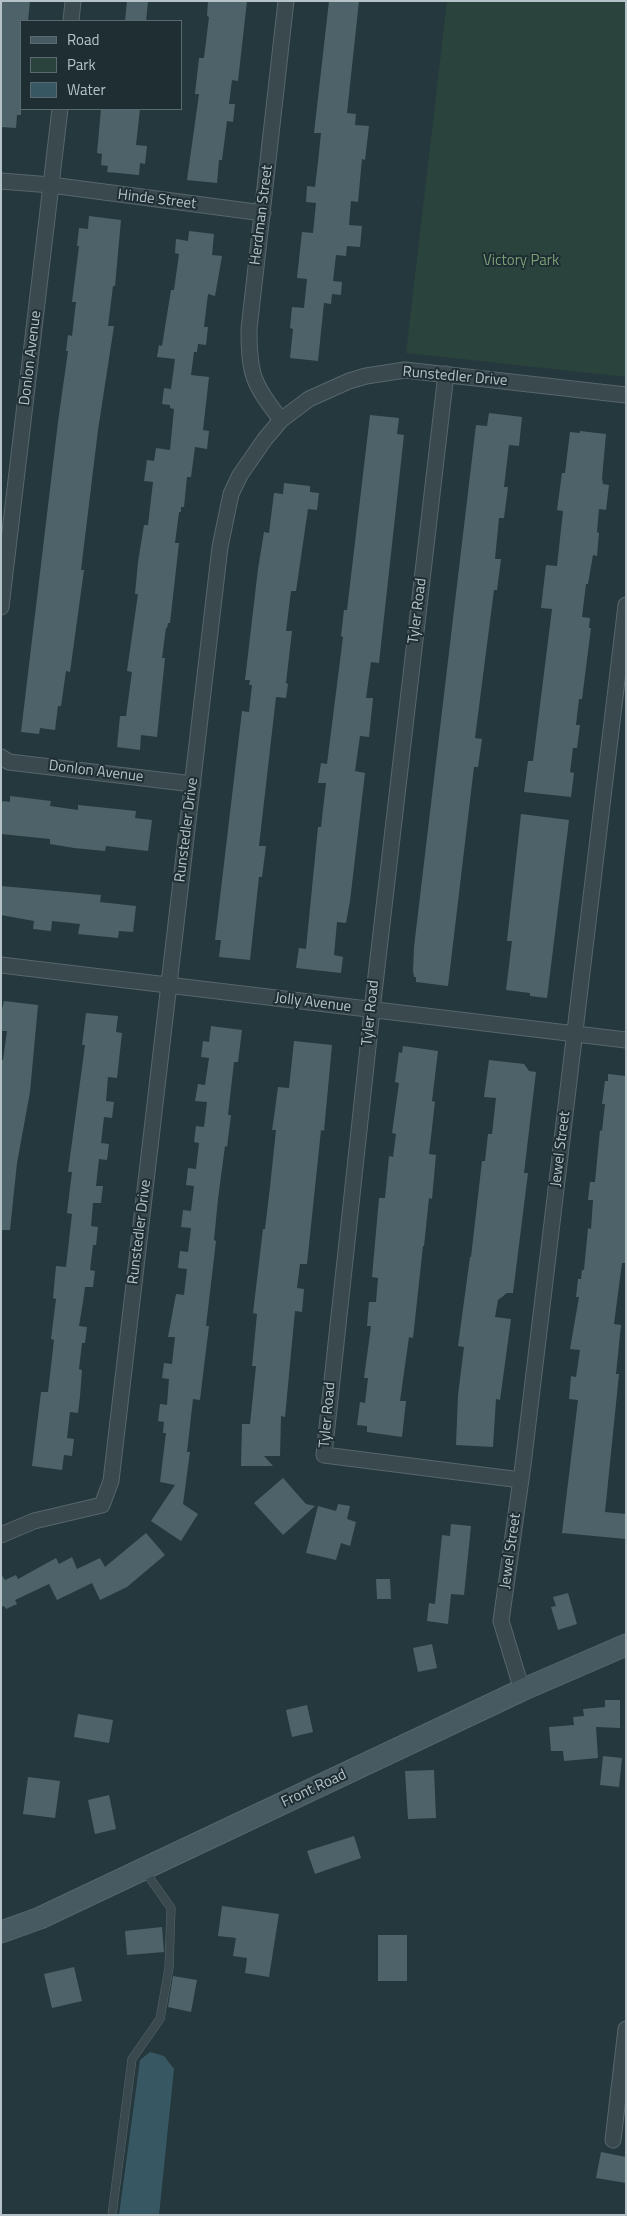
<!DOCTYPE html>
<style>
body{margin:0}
#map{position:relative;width:627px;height:2216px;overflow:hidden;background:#25383e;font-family:"Titillium Web",sans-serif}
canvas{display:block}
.frame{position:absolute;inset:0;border:2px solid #b5c3c9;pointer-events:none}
.legend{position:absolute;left:20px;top:20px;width:162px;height:90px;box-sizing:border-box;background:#1e2e33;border:1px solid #5a6a6f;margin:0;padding:6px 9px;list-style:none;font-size:15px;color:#b5c3c9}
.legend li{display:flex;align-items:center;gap:10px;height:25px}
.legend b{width:25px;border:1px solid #5a6a6f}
</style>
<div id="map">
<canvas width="627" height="2216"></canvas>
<div class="frame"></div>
<ul class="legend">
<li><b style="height:6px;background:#475961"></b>Road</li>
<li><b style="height:14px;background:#2a433c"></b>Park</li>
<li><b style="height:14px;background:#375863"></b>Water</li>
</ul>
</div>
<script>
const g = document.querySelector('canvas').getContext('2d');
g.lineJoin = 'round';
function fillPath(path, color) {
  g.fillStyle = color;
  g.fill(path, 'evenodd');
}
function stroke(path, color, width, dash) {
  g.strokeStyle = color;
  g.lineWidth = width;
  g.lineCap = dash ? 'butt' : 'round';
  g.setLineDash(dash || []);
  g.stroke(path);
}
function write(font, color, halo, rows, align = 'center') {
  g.font = font + ' "Titillium Web",sans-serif';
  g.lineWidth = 4;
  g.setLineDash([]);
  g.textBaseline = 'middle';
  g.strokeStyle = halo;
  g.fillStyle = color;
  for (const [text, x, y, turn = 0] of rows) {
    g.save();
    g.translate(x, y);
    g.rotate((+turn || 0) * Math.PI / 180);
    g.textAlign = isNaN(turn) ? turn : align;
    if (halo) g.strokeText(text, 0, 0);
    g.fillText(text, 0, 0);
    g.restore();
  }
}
fillPath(new Path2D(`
 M447,1h179v376l-220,-24z`), '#2a433c');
fillPath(new Path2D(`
 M150,2052l14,4 10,13 -15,146h-40l21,-155z`), '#375863');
fillPath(new Path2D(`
 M1,1h29l-2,20h-7v94h-4l-1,13 -15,-1z
 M127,1h21l-2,20h-21z
 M208,1h39l-9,80 -6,-1 -3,24h6l-2,18 -6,-1 -5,39h-3l-2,23 -30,-3 12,-86h-4l4,-36h5l5,-41 -2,-1z
 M329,1h30l-12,112 9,1 -1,11 14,1 -4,34 -3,-1 -4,43 -7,-1 -2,24 13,1 -2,21 -13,-1 -1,10 -10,-1 -3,26 9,1 -1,13 -9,-1 -1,10 -7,-1 -6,58 -28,-3 3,-29 -3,-1 2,-21 12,1 3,-29 -10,-1 5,-46 11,1 3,-30 -10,-1 1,-16 8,1 3,-25 3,-29h-7z
 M101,109h39l-4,36 11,1 -2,18 -5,-1 -1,12 -32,-3 1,-6 -7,-1 1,-11 -5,-1z
 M89,216l32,4 -6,66h-2l-5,40h6l-16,104 -17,140h3l-14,102 -4,-1 -5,35h-3l-3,24 -15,-2 -1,6 -18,-2 37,-310 10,-71h-2l2,-16 4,1 4,-34h-4l7,-56h-2l2,-18 9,1z
 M189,231l25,3 -2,21 10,1 -7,40 -7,-2 -4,33h4l-2,18 -8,-1 -1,8h-3l-3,23 18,2 -6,53 6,1 -2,18 -12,-2 -4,30h-4l-3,30h-3v5h-2l-4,31h4l-9,80h-2l-1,5h-1l-4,30h3l-8,79 -16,-2 -1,15 -23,-3 3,-31h6l6,-44 -5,-1 11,-77h-3l3,-32 6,-37h4l5,-43 -9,-1 3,-21 7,1 2,-13 14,2 4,-41 -4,-1v-3l-8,-1 2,-16 7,1 4,-30 -18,-2 2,-12 3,1 9,-56h3l5,-36 -4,-1 1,-14 12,2z
 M489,413l33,4 -3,29 -10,-1 -5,42h4l-4,31h-5l-4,41h6l-4,31h-3l-19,148 7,1 -4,28h-4l-26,219 -32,-4v-5h-2l-1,-6 1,-24 62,-522 11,1z
 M370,415l29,3 -2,16 7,1 -25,228 -8,-1 -5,36h7l-4,39 -9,-1 -5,35 10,2 -15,128 -4,22 -9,-1 -3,33 9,2 -2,16 -45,-5 3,-20 7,1 12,-122h3l5,-44h-8l3,-20 6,1 16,-127 -2,-1 3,-26h3z
 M580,431l26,3 -4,44 1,6 6,1 -3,25 -7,-1 -2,23 2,1 -2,23 -4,-1 -5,29h-2l-4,33 8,1 -1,10h2l-9,71h-3l-3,26h4l-3,23h-4l-3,24 4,1 -3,24 -47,-5 4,-31h5l19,-152 -11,-1 5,-43 11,1 6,-55 -6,-1 5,-37h3l5,-41 10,1z
 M284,483l26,3v6l9,1 -2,17 -9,-1 -12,82h-5l-5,40h6l-6,52 2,1 -2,14 -10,-1 -17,149h7l-4,31h-3l-9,83 -31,-3 2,-17h-6l27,-229 7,1 3,-27h-3l1,-5h-5l13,-111 6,-37 5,1 5,-40 9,1z
 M10,796l41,5 -1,5 28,4v-5l58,6 -1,7 17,2 -4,31 -42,-5 -1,5 -31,-3 -24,-4v-5l-49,-5v-30l2,-3 7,1z
 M521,814l48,6 -22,178 -17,-2v-3l-24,-3 6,-49h-5z
 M1,886l100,9 -1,7 36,4 -3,26 -14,-1 -1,7 -40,-4 2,-10 -28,-3 -1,10 -18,-2 1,-8 -33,-6z
 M4,1001l34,4 -8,87 -13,71 -7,67h-9v-170h2l4,-29h-6v-18z
 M86,1013l32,3 -2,16 6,1 -5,45 -9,-1 -2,24 8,1 -2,16 -8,-1 -3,26 8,1 -2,16 -8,-1 -3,27h7l-2,17h-8l-2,23 7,1 -2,18h-3l-3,25 5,1 -2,16h-8l-2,15 -4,24 8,1 -2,16h-3l-3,26 3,1 -2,26 -2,17 -8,-1 -3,26 7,1 -2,17 -8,-1 -2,15 -30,-4 9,-74h7l6,-52 -3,-1 5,-40 -3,-1 3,-32 10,1 6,-53 -5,-1 5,-41h-4l17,-127h-3z
 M211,1026l31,4 -4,32h-4l-6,53h3l-4,32 -2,-1 -7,53 -4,41 2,1 -10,85h3l-4,32 -5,42 -7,-1 -6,53h3l-7,52 15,10 -17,27 -30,-20 24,-36 -15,-3 6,-49h-3l1,-11 -6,-1 2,-17 7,1 2,-26 -7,-1 2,-15 8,1 3,-27h-7l8,-43 8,1 3,-26 -9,-1 2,-17 8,1 3,-24 -10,-1 2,-17 8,1 3,-25 -8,-1 2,-17 8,1 3,-26 -5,-1 2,-16 8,1 3,-25 -12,-1 3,-17 7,1 4,-27 -8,-1 2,-16 6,1z
 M294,1041l38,4 -8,86 -3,-1 -14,134h-7l-3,24 7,1 -2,23 -7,-1 -10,106 -4,-1 -1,40h-16l9,10h-32l1,-42h8l6,-58h-4l5,-52 -4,-1 10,-84h2l5,-42 6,-57h-4l2,-13 4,-30 11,1z
 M403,1046l35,5 -6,50 3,1 -6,52 7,1 -4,44 -3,-1 -5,48h-1l-10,92 -4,-1 -9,64h6l-4,36 -35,-5v-6l-10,-1 3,-23 5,1 3,-25h-4l7,-52h-4l2,-24h7l2,-24 -6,-1 7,-79h6l4,-42 4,1 3,-23 -4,-1 7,-50 -4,-1 4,-30 3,1z
 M489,1060l35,4 5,7 7,1 -12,101h4l-15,120h-6l-9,7 -3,17 16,2 -11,81 -4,-1 -3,48 -37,-2 2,-50 6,-48 -6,-1 12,-89h1l11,-96h3l3,-27h4l4,-36 -12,-1z
 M608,1074l18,2v187h-4l-8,61 7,1 -5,49h3l-14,138 21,2v25l-64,-6 16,-133 -9,-1 2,-23 5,1 4,-27 -10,-1 9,-52h-3l2,-18h3l1,-9h2l4,-42 3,1 2,-29h-5l2,-18h5l5,-52 2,1 3,-27h-3l3,-23h3z
 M283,1478l23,26 9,2 -32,29 -29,-32z
 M338,1504l12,2 -3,13 9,3 -6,24 -9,-3 -5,17 -30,-7 12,-47 18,5z
 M451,1524l20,2 -7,69 -13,-1 -3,30 -21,-3 2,-18 6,1 7,-69 8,1z
 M146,1533l19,22 -38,32 -27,13 -8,-17 -35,17 -8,-16 -34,16 2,4 -11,5 -2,-3 -3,1v-33l4,6 11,-5 2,4 38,-21 3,6 13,-7 5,12 23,-11 5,9z
 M376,1579h14l1,20h-14z
 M568,1593l9,31 -19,6 -7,-23 5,-1 -3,-9z
 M432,1644l5,24 -19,4 -5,-24z
 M605,1700h15v28l-24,-1 2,31 -34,3 -1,-10h-12l-2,-24 25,-2 -1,-8 11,-1 -1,-7 22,-2z
 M307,1705l6,27 -21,5 -6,-27z
 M78,1714l35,6 -4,23 -35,-6z
 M603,1756l19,2 -3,29 -19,-2z
 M434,1770l2,48 -28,1 -3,-48z
 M28,1777l32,4 -5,37 -32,-4z
 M109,1795l7,34 -21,5 -7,-34z
 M354,1836l7,22 -46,16 -8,-23z
 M222,1906l57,8 -10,63 -24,-4 2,-15 -14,-2 3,-18 -18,-2z
 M162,1927l2,25 -37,3 -2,-24z
 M378,1935h29v46h-29z
 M74,1967l8,34 -30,7 -8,-34z
 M173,1976l24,4 -6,32 -23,-5z
 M601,2152l25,5v26l-30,-5z`), '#4e6369');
const lane = new Path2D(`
 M112,2215l20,-156 28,-40 9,-51 2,-60 -27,-38`);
const street = new Path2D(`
 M71,21l2,-20
 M1,181l50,4 212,28
 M446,374l-74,636 -48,445 197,25
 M281,420c-28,-37 -32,-44 -32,-91l37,-328
 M1,607l59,-498
 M1,757l8,5 184,22
 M1,965l625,75
 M1,1535l33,-14 68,-16 9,-24 109,-934 11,-53 9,-19 25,-36 16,-19 28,-21 40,-18 17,-5 39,-6 221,25
 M522,1690l-21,-69 22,-156 103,-860
 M613,2140l13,-111`);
const secondary = new Path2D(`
 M1,1932l39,-14 482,-228 104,-45`);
stroke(lane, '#57666c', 9);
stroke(street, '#57666c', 17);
stroke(secondary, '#57666c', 23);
stroke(lane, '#39494e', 8);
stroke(street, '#39494e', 15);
stroke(secondary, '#475961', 21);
write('15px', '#b5c3c9', '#1e2e33', [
 ["Hinde Street",157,200,7],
 ["Herdman Street",262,215,-83],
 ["Donlon Avenue",31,358,-83],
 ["Runstedler Drive",455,377,5],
 ["Tyler Road",418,611,-83],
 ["Donlon Avenue",96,772,7],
 ["Runstedler Drive",187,830,-83],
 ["Jolly Avenue",313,1003,7],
 ["Tyler Road",371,1013,-84],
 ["Jewel Street",561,1149,-83],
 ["Runstedler Drive",140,1232,-83],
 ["Tyler Road",328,1415,-85],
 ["Jewel Street",511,1551,-82],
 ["Front Road",314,1789,-25]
]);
write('15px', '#799e74', '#1e2e33', [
 ["Victory Park",521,261]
]);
</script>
